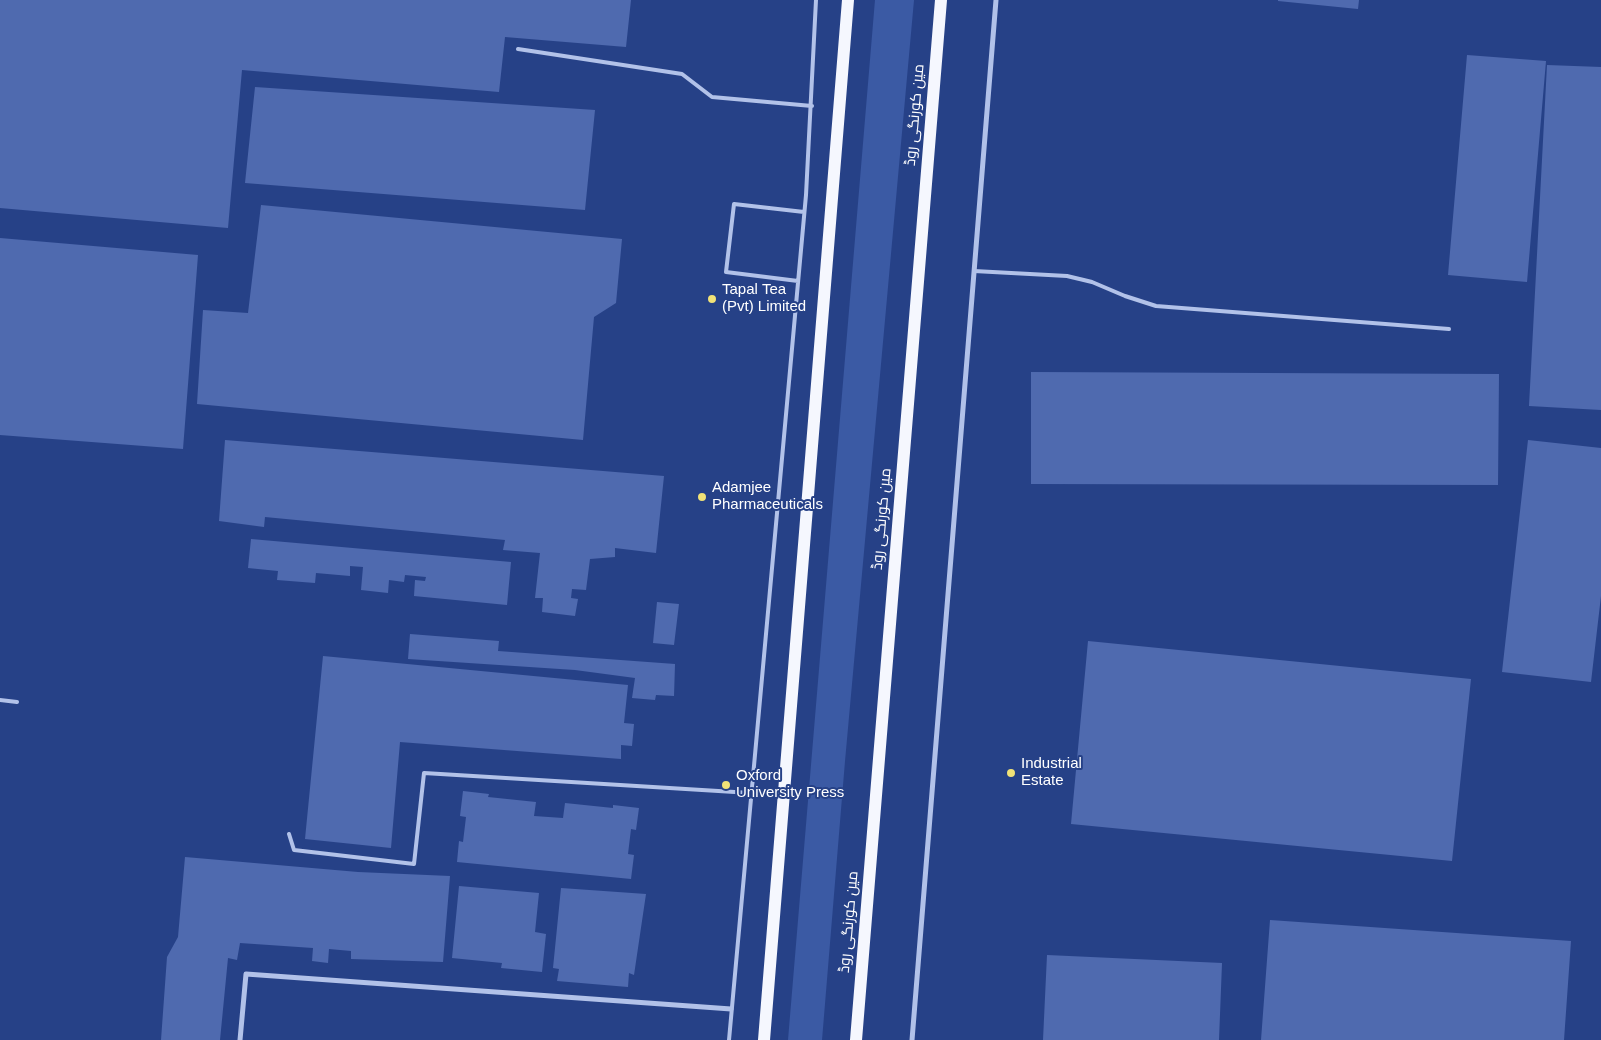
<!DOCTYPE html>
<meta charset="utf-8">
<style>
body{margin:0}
canvas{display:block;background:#264187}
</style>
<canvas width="1601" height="1040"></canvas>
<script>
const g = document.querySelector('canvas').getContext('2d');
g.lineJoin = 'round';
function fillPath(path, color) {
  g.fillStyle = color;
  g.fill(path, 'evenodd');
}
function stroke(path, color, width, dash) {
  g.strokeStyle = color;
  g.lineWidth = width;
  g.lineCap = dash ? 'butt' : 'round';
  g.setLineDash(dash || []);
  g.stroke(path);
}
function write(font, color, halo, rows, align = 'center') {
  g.font = font + ' Arial,Cairo,sans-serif';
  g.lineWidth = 4;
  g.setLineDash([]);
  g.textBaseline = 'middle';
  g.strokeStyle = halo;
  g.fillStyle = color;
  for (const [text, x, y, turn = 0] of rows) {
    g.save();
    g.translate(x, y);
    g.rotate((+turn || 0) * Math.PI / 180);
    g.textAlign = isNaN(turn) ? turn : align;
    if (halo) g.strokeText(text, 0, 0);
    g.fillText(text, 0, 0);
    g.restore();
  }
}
fillPath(new Path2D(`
 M875,0h39l-69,761 -23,279h-34z`), '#3b5aa4');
fillPath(new Path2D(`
 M0,0h631l-5,47 -121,-10 -6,55 -257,-22 -14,158 -228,-20z
 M1278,0h81l-1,9 -80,-8z
 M1467,55l79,6 -19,221 -79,-7z
 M1547,65l54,2v343l-72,-4z
 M255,87l340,23 -10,100 -340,-27z
 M261,205l361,34 -6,64 -22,14 -11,123 -386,-36 6,-94 45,3z
 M0,238l198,17 -15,194 -183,-14z
 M1031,372l468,2 -1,111 -467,-1z
 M225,440l439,36 -8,77 -41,-5v9l-25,2 -4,31 -14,-1 -1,9 7,1 -3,17 -33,-4 1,-14h-8l5,-45 -37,-3 2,-10 -240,-23 -1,10 -45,-6z
 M1528,440l73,8v148l-10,86 -89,-10z
 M251,539l260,23 -4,43 -93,-9 1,-16 10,1 1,-4 -21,-2 -1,7 -15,-2 -1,13 -27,-3 2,-23 -13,-1v10l-34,-3 -1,10 -38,-3 1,-9 -30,-3z
 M657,602l22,2 -5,41 -21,-2z
 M410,634l89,7 -1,10 177,13 -1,32 -18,-1 -1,5 -23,-2 3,-20 -60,-8 -167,-11z
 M1088,641l383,38 -19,182 -381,-37z
 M323,656l305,29 -4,38 10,1 -2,22 -11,-1v14l-221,-17 -9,106 -86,-9z
 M463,791l26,3 -1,3 48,5 -2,14 29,2 2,-15 48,5v-3l26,3 -3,22 -5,-1 -3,25 6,1 -3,24 -174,-17 2,-21 4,1 3,-25 -6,-1z
 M185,857l173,15 92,4 -7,86 -92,-3v-8l-22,-2 -1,14 -16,-2 1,-13 -73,-5 -3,17 -9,-2 -8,82h-59l6,-83 11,-20z
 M459,886l80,7 -4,39 11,2 -4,38 -41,-4 1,-5 -50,-5z
 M561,888l85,6 -12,81 -5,-2 -1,14 -71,-6 2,-12 -6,-1z
 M1270,920l301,21 -7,99h-303z
 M1047,955l175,8 -3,77h-176z`), '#4f6aaf');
stroke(new Path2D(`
 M518,49l164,25 30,23 100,9
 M974,271l93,5 25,6 33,14 31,10 293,23
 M798,281l-72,-9 8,-68 70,8
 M0,700l17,2
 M289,834l5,16 120,14 10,-91 327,20
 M729,1040l77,-845 10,-195`), '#b2c2e9', 4);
stroke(new Path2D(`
 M240,1040l6,-66 485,35
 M912,1040l84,-1040`), '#b2c2e9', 5);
stroke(new Path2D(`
 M764,1040l84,-1040
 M856,1040l85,-1040`), '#f5f7fe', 12);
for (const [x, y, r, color] of [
 [712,299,5,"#f1e277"],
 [702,497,5,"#f1e277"],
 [1011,773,5,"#f1e277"],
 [726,785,5,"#f1e277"]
]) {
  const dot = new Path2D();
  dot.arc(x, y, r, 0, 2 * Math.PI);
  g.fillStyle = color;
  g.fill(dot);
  stroke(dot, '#264187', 2);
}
write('15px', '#fff', '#264187', [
 ["مین کورنگی روڈ",915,115,-85],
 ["مین کورنگی روڈ",882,519,-85],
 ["مین کورنگی روڈ",849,922,-85]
]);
write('15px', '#fff', '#264187', [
 ["Tapal Tea",722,290],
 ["(Pvt) Limited",722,307],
 ["Adamjee",712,488],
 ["Pharmaceuticals",712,505],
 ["Industrial",1021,764],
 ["Estate",1021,781],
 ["Oxford",736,776],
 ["University Press",736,793]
], 'left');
</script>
